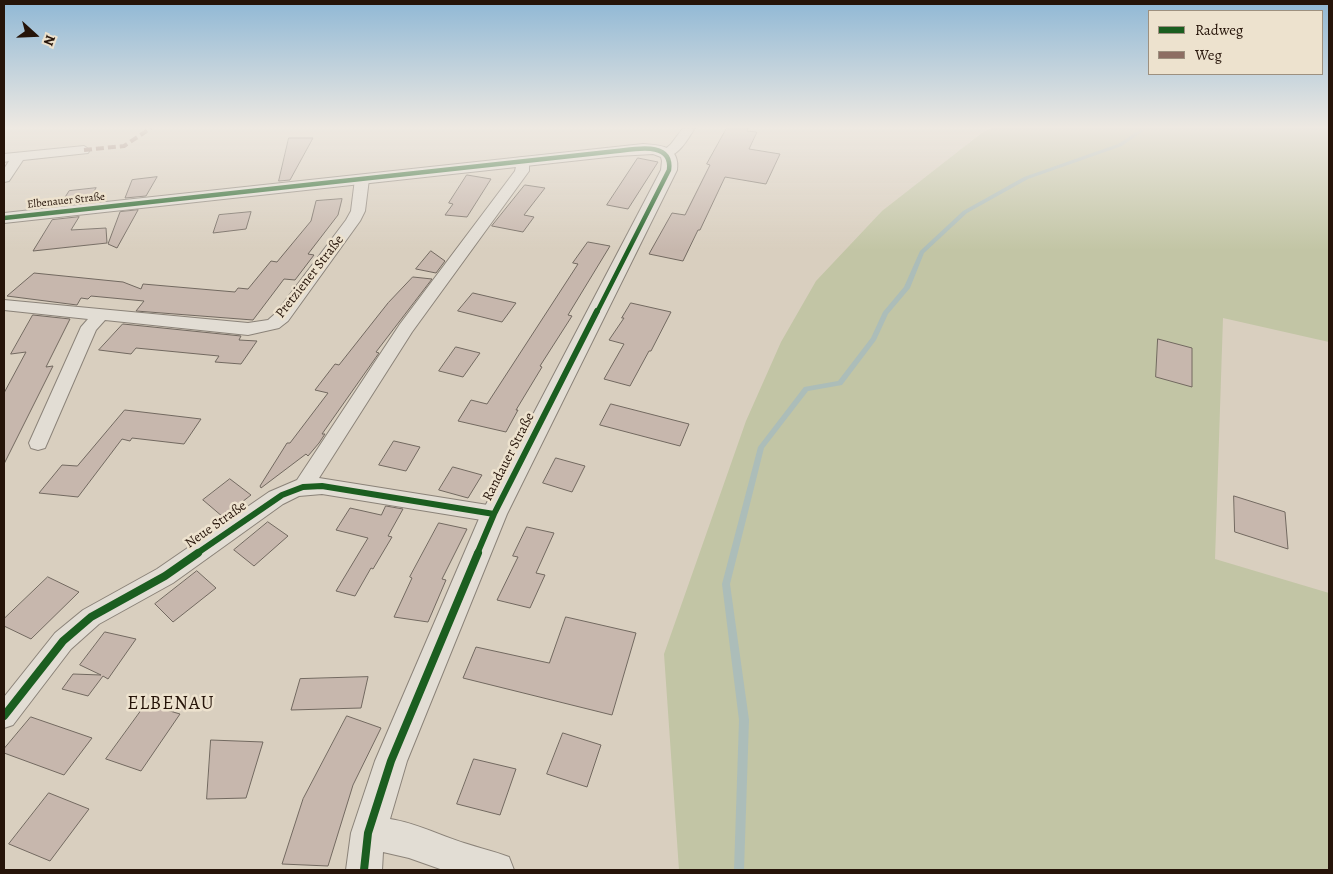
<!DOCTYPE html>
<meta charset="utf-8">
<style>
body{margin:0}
#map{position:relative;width:1333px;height:874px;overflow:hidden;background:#d9cfbf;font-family:Alegreya,serif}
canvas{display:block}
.frame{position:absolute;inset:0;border:5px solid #261409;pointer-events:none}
.legend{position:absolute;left:1148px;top:10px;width:175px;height:65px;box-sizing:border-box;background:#ede2ce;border:1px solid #9d907f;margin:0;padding:6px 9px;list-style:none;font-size:15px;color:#261409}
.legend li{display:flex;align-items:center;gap:10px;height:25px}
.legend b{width:25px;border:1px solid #9d907f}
.north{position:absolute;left:10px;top:10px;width:50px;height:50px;-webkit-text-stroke:4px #ede2ce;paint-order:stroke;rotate:110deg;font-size:14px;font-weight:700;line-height:20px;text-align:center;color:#261409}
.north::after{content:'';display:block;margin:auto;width:18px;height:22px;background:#261409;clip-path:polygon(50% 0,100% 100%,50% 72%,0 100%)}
</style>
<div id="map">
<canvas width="1333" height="874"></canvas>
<div class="frame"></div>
<ul class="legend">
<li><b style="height:6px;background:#1b5e20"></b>Radweg</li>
<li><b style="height:6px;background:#8d6e63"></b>Weg</li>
</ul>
<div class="north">N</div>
</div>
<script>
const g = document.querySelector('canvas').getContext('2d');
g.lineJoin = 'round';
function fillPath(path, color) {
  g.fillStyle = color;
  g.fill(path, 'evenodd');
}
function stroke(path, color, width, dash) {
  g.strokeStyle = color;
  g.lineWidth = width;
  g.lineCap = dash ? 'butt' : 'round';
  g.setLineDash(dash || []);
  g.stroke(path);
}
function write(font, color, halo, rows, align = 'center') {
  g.font = font + ' Alegreya,serif';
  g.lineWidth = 5;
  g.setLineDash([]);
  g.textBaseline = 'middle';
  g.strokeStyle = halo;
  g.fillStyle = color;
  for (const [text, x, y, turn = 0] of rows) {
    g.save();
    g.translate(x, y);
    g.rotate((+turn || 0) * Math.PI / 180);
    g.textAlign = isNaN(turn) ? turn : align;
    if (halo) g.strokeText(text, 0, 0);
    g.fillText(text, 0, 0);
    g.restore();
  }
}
fillPath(new Path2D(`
 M991,128h338v214l-106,-24 -8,241 114,34v277h-650l-15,-216 82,-233 35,-79 35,-61 66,-70 101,-79z`), '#c2c5a5');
fillPath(new Path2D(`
 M1143,128h4l-25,18 -94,33 -61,34 -43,40 -14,35 -22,26 -12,26 -34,45 -34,6 -44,57 -34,136 19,136 -5,150h-10l5,-150 -17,-136 36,-137 46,-60 34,-6 33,-43 12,-26 21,-25 16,-36 43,-40 61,-34 94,-33z`), '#acbdb9');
const building = new Path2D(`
 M727,128h21l-1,3 10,1 -8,17 31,5 -14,30 -41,-7 -25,53h-2l-15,31 -34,-7 23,-41 13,2 25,-50 -3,-1z
 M289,138h24l-23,42 -11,1z
 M638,158l20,4 -30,47 -21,-4z
 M467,175l24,4 -24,38 -22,-2 8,-11 -4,-1z
 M157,177l-11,19 -21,2 7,-18z
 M525,185l20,3 -21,27 10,2 -11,15 -31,-6z
 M96,188l-9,14 -27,3 9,-14z
 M342,199l-4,16 -30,39 6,1 -19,25 -11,-1 -31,41 -117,-9 8,-10 -53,-5 -3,3 -7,-1 -4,7 -70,-9 27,-23 89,9 18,7 2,-5 92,8 3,-4 10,1 23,-28 6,1 34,-41 5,-20z
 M138,210l-21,38 -9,-4 12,-32z
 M251,212l-5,17 -33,4 6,-18z
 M79,217l-8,13 35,-2 1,15 -74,8 19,-31z
 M588,242l22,4 -42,69 4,1 -32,50 2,1 -26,43h2l-12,22 -48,-11 13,-21 16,4 91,-140 -5,-1z
 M431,251l14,10 -9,12 -20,-4z
 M413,277l19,2 -56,73 3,1 -57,81h3l-6,9 -11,13 -2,-2 -45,34 -1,-2 27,-43h3l38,-50 -13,-3 20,-26 4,1 49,-62z
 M473,293l43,10 -14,19 -44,-11z
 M631,303l40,9 -20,39h-2l-19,35 -26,-7 20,-35 -15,-4 15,-22h-2z
 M33,315l37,4 -24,48 7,-1 -49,98v-71l22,-41 -15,2z
 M123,324l118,12 -2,4 18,1 -16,23 -26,-2 4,-6 -83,-8 -5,6 -32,-4z
 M1158,339l34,9v39l-36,-10z
 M456,347l24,6 -17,24 -24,-6z
 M611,404l78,20 -9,22 -80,-21z
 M125,410l76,9 -17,25 -52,-6 -2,3 -8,-2 -44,58 -39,-4 23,-28 15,1z
 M394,441l26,6 -14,24 -27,-6z
 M556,458l29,8 -13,26 -29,-9z
 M453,467l29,8 -14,23 -29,-8z
 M230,479l21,16 -28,22 -20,-17z
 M1234,496l51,16 3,37 -53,-17z
 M386,506l17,3 -15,27 4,1 -19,32 -2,-1 -16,28 -19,-5 32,-53 -32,-8 14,-22 31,7z
 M268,522l20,14 -34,30 -20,-16z
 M439,523l28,6 -25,50 4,1 -18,42 -34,-5 18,-39 -2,-1z
 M527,527l27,6 -18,40 9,2 -15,33 -33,-8 21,-43 -5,-1z
 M197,571l19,17 -43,34 -18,-18z
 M48,577l31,15 -48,47 -27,-13v-7z
 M566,617l70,16 -24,82 -149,-37 13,-31 73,16z
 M105,632l31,7 -28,40 -5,-3 -15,20 -26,-7 11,-15 28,1 -21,-10z
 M368,677l-7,31 -70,2 9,-31z
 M146,704l34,10 -39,57 -35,-12z
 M347,716l34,12 -28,57 -25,81 -46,-2 21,-65z
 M31,717l61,21 -28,37 -60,-22v-4z
 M563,733l38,12 -14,42 -40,-13z
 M211,740l52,2 -17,56 -39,1z
 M474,759l42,10 -16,46 -43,-11z
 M49,793l40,16 -39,52 -41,-17z`);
fillPath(building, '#c7b7ad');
stroke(building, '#726960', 1);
const minor = new Path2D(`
 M683,128h12c-7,10 -17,31 -32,28l-2,-3 10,-9z
 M84,146l6,4 -2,3 -65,7 -14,21 -5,1v-13l5,-8 -5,1v-8z
 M523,157l6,4v10l-117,161 -93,146 175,28 7,2 3,6 -3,6 -7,2 -172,-28 -23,2 -16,8 -110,79 -74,41 -28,25 -58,76 -9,3v-31l51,-64 28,-23 74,-41 112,-77 28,-12 103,-156 115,-153 3,-13z
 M362,175l7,4 -4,32 -5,10 -72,100 -9,7 -31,7 -143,-15 -9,10 -51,118 -7,2 -7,-2 -2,-5 52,-116 7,-8 -84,-9v-10l244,23 20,-3 8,-7 70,-93 5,-9 4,-32z`);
const tertiary = new Path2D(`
 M643,144c19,1 37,3 34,26l-170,344 -100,247 -17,58c26,4 49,16 74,24 15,5 30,8 45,14l5,13h-71l-34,-12 -26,-6 -1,18h-36l5,-37 24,-72 106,-247 180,-344 1,-9 -1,-4 -8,-3 -36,2 -613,67v-10z`);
stroke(minor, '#8b8379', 2);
stroke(tertiary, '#8b8379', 2);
fillPath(minor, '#e2ddd4');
fillPath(tertiary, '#e2ddd4');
stroke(new Path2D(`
 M84,150l40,-4 27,-18`), '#8d6e63', 4, [8, 4]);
stroke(new Path2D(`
 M4,218l613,-67c19,-2 56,-10 52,19l-72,142`), '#1b5e20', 4.5);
stroke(new Path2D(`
 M196,554l86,-59 21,-8 19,-1 172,28
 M477,554l17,-40 103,-203`), '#1b5e20', 6);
stroke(new Path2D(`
 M4,716l59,-75 28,-24 74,-41 33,-23
 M364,870l4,-37 23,-72 87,-208`), '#1b5e20', 8);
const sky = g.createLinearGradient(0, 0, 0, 250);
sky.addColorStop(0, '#90b8d5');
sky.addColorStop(0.51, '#eee9e2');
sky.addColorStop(1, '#eee9e200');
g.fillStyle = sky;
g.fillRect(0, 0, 1333, 250);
write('11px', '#261409', '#ede2ce', [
 ["Elbenauer Straße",66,201,-6]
]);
write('14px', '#261409', '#ede2ce', [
 ["Pretziener Straße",310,277,-52],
 ["Randauer Straße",509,457,-63],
 ["Neue Straße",216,525,-35]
]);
g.letterSpacing = '1px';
write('19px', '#261409', '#ede2ce', [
 ["ELBENAU",171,704]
]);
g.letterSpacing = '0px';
</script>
